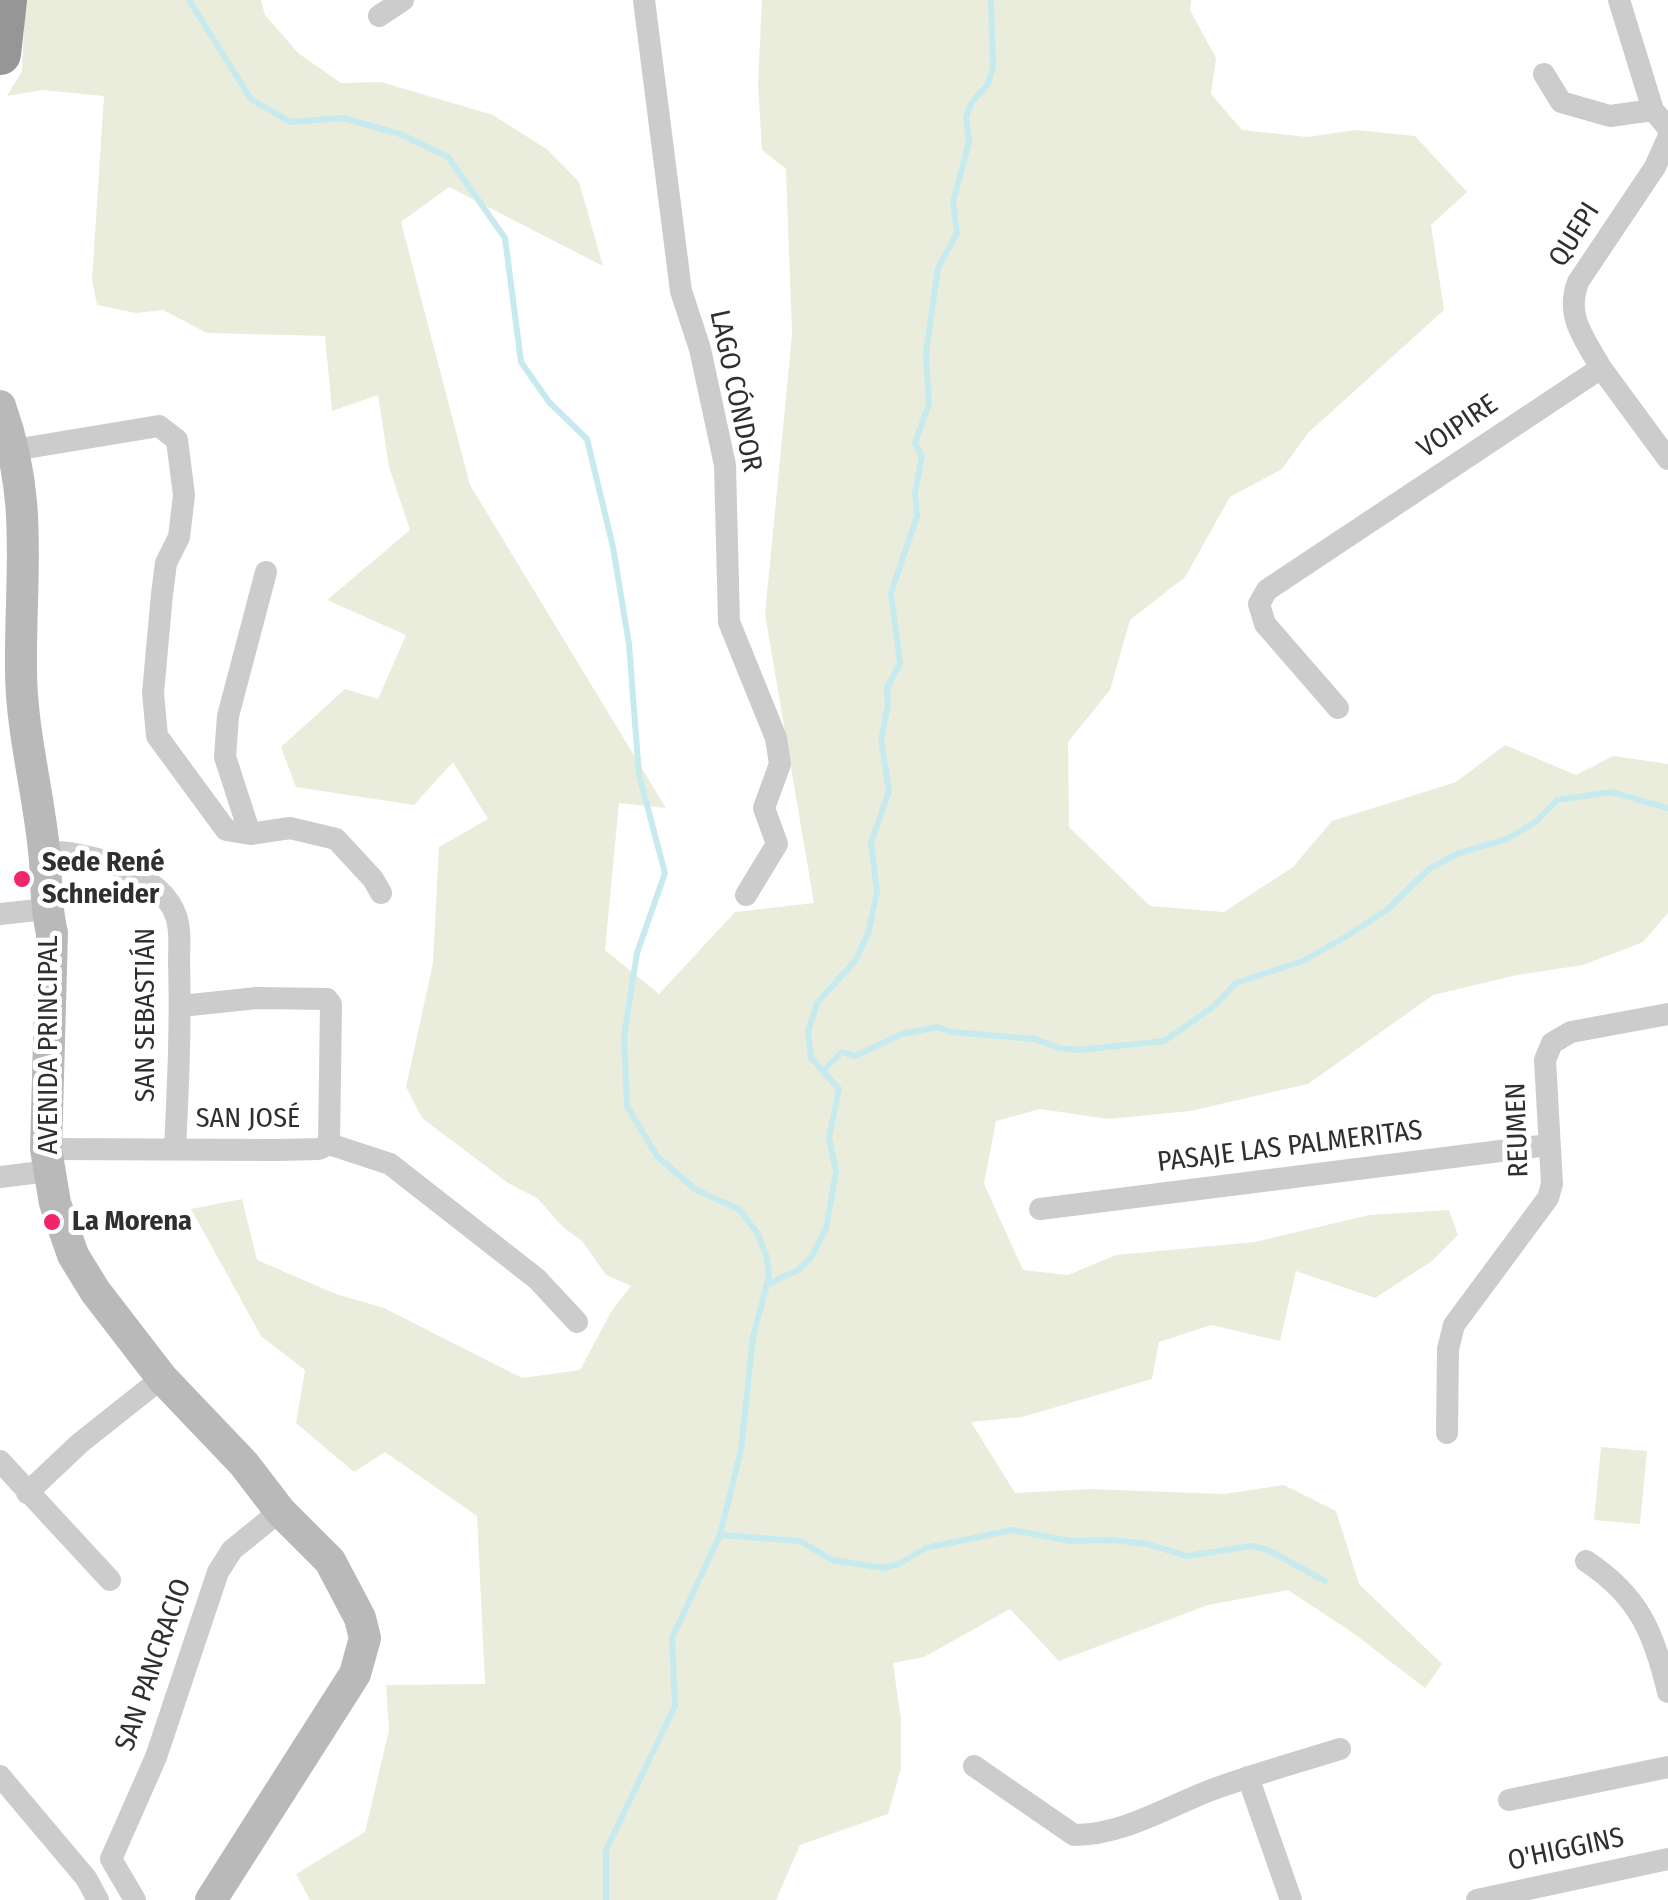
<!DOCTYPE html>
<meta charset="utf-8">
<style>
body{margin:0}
canvas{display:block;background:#fff}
</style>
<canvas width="1668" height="1900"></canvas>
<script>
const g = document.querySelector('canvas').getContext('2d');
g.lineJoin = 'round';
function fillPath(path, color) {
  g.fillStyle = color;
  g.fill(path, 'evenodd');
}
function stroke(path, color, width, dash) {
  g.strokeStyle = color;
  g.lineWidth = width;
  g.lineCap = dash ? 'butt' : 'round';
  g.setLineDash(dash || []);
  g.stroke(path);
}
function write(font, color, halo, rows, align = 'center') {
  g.font = font + ' "Fira Sans Condensed",sans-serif';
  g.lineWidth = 10;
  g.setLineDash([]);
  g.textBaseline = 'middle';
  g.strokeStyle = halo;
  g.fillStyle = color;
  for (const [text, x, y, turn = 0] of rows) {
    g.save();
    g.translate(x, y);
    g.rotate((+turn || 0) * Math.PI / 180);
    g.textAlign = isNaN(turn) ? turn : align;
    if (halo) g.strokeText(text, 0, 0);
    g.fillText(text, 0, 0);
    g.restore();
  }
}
fillPath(new Path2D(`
 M25,0h236l4,15 33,38 43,30 40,-1 112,33 55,35 31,32 24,84 -154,-79 -48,35 69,263 196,323 -47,-5 -14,147 54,44 76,-82 79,-9 -49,-289 27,-279 -6,-166 -24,-19 -4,-66 4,-84h429l-1,10 26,48 -5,36 31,36 65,7 49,-7 59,6 52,56 -36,33 13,85 -136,123 -26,36 -52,28 -45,80 -55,43 -20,70 -42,52 1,85 81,79 74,6 69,-45 39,-46 124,-39 49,-37 71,30 37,-19 55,8v149l-25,29 -60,23 -66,10 -84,20 -125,89 -118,27 -82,8 -68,-10 -44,12 -12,63 39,86 45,5 48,-20 139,-13 114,-27 80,-5 9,25 -26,26 -57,37 -79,-27 -16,70 -69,-16 -52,17 -7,37 -130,38 -51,5 44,71 74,-4 135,5 60,-9 52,26 23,73 83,80 -17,24 -72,-55 -65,-43 -80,15 -149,56 -49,-52 -86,48 -31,6 8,57v48l-13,46 -88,31 -24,55h-466l-14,-26 69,-42 24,-102 -3,-45 99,-1 -8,-168 -92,-64 -31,20 -58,-49 9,-53 -44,-34 -70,-127 51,-10 15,61 79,34 48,14 138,70 58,-8 31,-58 20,-26 -25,-11 -24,-34 -19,-14 -26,-29 -29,-15 -86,-65 -16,-31 27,-124 6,-116 49,-28 -35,-57 -39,43 -118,-18 -15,-40 64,-58 33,10 28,-64 -79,-35 83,-70 -21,-63 -11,-72 -46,16 -7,-75 -118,-3 -44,-23 -27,3 -39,-8 -5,-26 12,-183 -62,-6 -35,6 15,-25z
 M1601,1447l46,4 -7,73 -46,-4z`), '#eaeddc');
stroke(new Path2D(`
 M189,0l62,99 39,23 53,-4 57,16 48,23 57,81 16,124 28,40 38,37 26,108 16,97 10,131 26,98 -28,80 -13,83 3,70 30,50 39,34 43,19 19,25 9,24 2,19 -16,60 -12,113 -21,85 -48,103 3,68 -69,144v50
 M823,1071l19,-19 13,4 47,-22 36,-7 13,5 84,7 24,9 20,2 85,-9 49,-34 23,-24 67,-22 42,-24 42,-27 42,-41 30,-16 48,-14 30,-18 20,-21 54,-8 57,16
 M766,1285l32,-15 12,-11 16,-30 10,-57 -7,-35 10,-48 -28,-31 -3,-26 9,-29 38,-42 13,-27 9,-42 -6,-49 18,-52 -8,-51 7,-35 -1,-17 13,-25 -9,-70 26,-77 -2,-23 7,-37 -7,-13 14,-39 -3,-51 12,-85 19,-35 -4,-31 16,-60 -3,-25 6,-15 16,-18 5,-17 -2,-67
 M720,1535l80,6 32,19 51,8 16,-4 27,-16 86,-18 58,11 42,-1 35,4 40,12 65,-10 16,4 57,31`), '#c7eaee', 6);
stroke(new Path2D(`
 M644,0l37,291 19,58 25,116 4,157 47,116 4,26 -16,44 13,36 -31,51
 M1619,0l34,110 15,18
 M379,16l24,-16
 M1544,74l17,28 49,14 43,-6
 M1601,368c-17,-30 -36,-52 -23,-86l77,-115 13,-29
 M14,450l145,-24 18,14 7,55 -5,42 -13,26 -4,31 -9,99 4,43 69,94 24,4 -25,-77 3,-41 38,-144
 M1338,708l-73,-84 -6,-20 8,-14 334,-222 67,91
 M250,834l40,-6 46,11 37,40 8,14
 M44,852c42,-2 117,20 132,64 5,13 3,32 3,46 2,62 -1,125 -4,187
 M0,914l46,-5
 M181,1006l76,-8 70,1 4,5 -2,140 61,20 147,115 40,43
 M46,1149l231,1 42,-1 10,-5
 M0,1177l49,-6
 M1040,1209l508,-64
 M1447,1433l1,-84 6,-24 94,-127 4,-14 -7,-124 7,-17 19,-11 97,-18
 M0,1461l110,119
 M27,1493l53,-50 82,-65
 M1586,1561c53,35 68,72 82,131
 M974,1766l100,69c50,0 94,-29 140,-46 41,-15 84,-27 126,-40
 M0,1776l86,102 12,22
 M1248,1777l43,123
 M1509,1800l159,-33
 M135,1900l-24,-41 45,-102 62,-185 14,-22 48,-39
 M1477,1900l191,-41`), '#ccc', 22);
stroke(new Path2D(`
 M0,406c34,95 20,166 21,263 0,60 17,121 23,181 3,28 1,55 8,83l-6,216 9,54 18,52 22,36 67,87 82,86 36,47 50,50 30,57 5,20 -10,36 -144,226`), '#b9b9b9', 32);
stroke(new Path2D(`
 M0,54l6,-54`), '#969696', 42);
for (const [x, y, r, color] of [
 [22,879,10,"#f2256b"],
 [52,1222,10,"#f2256b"]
]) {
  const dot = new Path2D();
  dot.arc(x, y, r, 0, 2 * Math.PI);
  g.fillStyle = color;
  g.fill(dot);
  stroke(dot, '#fff', 4);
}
write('28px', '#2f2f2f', '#fff', [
 ["QUEPI",1575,235,-58],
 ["LAGO CÓNDOR",735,391,78],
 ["VOIPIRE",1458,427,-34],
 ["SAN SEBASTIÁN",146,1015,-90],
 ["AVENIDA PRINCIPAL",49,1045,-90],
 ["SAN JOSÉ",248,1119],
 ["REUMEN",1518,1130,-92],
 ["PASAJE LAS PALMERITAS",1290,1147,-7],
 ["SAN PANCRACIO",154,1665,-71],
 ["O'HIGGINS",1566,1850,-12]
]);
write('bold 28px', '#2f2f2f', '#fff', [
 ["Sede René",42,863],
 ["Schneider",42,895],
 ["La Morena",72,1222]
], 'left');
</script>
